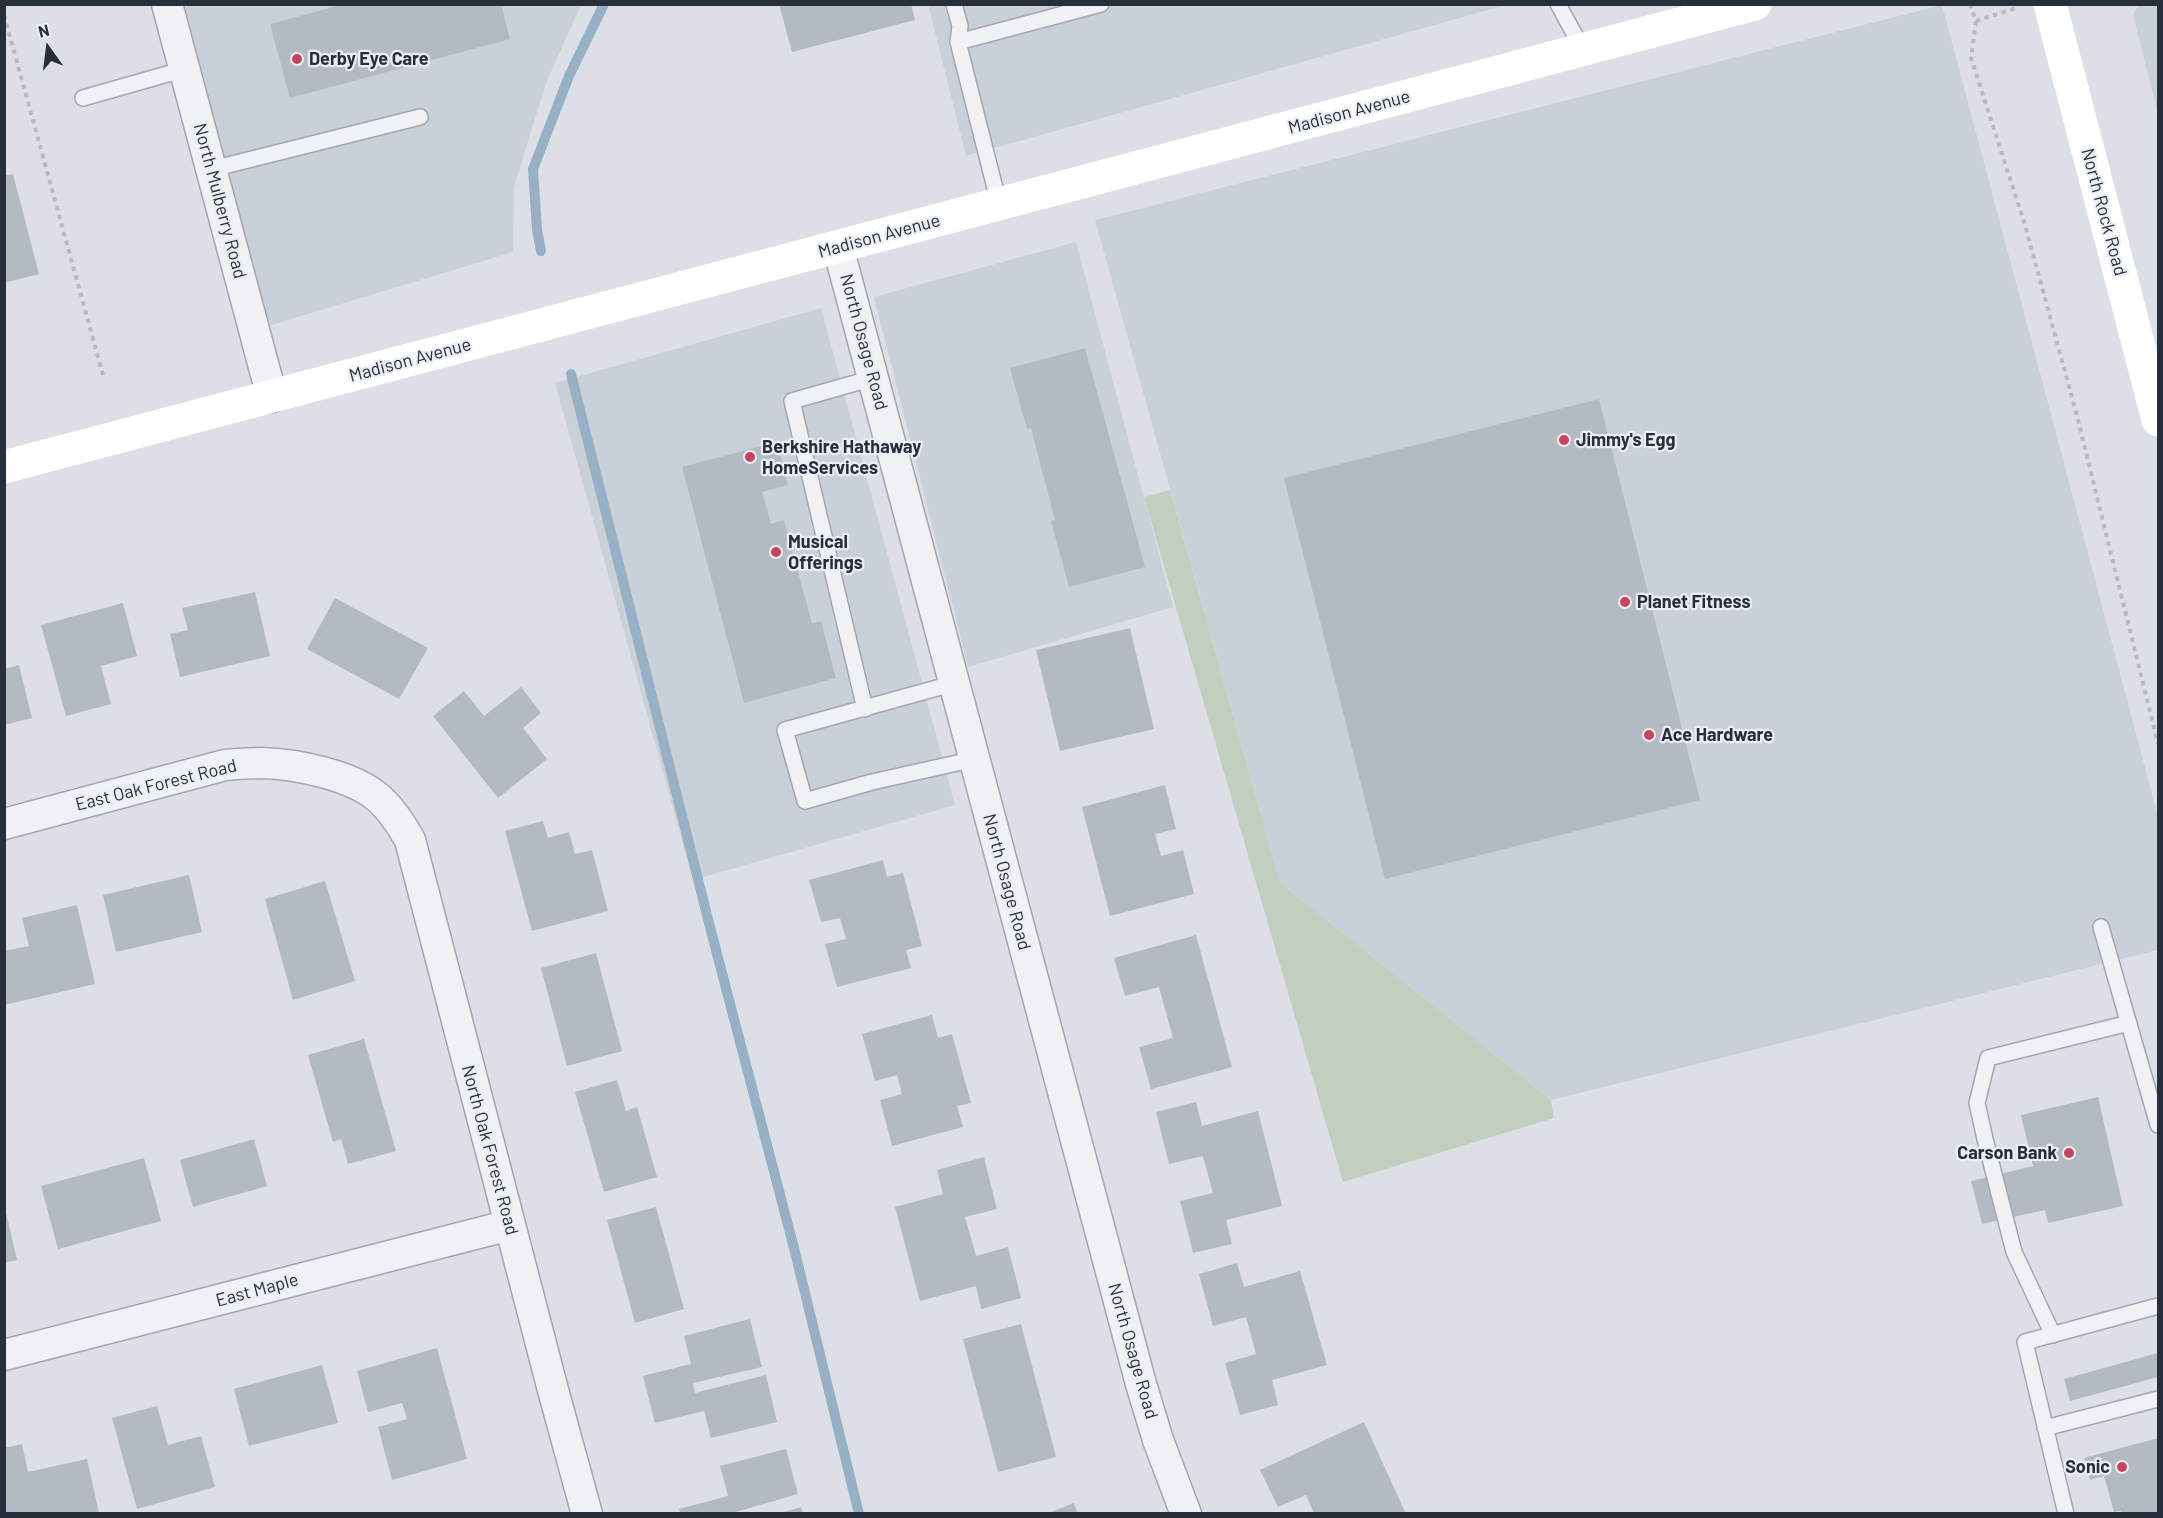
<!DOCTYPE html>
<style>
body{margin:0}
#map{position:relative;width:2163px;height:1518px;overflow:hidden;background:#dce0e6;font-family:Barlow,sans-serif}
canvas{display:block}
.frame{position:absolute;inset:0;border:6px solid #272f3b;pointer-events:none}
.north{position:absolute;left:18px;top:18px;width:60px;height:60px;-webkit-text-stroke:4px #ebeff4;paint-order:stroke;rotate:346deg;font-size:16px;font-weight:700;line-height:24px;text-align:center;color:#272f3b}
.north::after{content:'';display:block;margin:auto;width:21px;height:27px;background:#272f3b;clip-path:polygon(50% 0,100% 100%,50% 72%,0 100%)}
</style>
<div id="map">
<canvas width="2163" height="1518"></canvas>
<div class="frame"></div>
<div class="north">N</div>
</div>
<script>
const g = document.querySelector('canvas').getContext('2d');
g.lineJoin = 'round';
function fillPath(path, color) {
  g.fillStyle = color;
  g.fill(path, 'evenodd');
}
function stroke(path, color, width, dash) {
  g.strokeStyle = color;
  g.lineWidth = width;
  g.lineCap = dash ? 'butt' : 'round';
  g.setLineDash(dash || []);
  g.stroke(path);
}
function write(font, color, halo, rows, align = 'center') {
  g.font = font + ' Barlow,sans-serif';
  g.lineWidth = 4.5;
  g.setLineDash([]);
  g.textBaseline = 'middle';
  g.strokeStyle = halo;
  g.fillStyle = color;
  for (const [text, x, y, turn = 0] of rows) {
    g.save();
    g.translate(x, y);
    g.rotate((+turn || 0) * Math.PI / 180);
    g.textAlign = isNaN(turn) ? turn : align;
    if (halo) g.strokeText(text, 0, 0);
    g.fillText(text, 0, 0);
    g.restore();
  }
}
fillPath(new Path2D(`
 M928,4l578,1 -540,151z
 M168,5h413l-35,78 -32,104 -1,65 -258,78z
 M1942,5l216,811v134l-607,150 -271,-217 -185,-663z
 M2138,5h20v110l-25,-100z
 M1076,242l97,365 -205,60 -94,-370z
 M821,308l134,497 -262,75 -138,-497z`), '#cad0d7');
fillPath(new Path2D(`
 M1170,490l110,393 271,217 3,18 -211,64 -199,-685z`), '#c3cfbe');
stroke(new Path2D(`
 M541,251l-4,-21 -4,-61 36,-93 35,-72
 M571,374l140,557 83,317 65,266`), '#98b0c5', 10);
fillPath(new Path2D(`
 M345,4h156l9,35 -220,59 -20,-74z
 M779,4h132l4,16 -123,32z
 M13,174l26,100 -35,9v-107z
 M1085,348l60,219 -76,20 -18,-66 4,-1 -24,-92 -4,1 -17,-61z
 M1599,399l101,401 -315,79 -101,-401z
 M777,442l11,43 -26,7 9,32 13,-4 28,104 9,-3 15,57 -92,25 -62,-236z
 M255,592l15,64 -90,21 -10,-43 18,-4 -6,-22z
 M335,598l93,50 -29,51 -92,-50z
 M123,603l14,53 -36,10 10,38 -45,12 -25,-91z
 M1130,628l24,101 -94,22 -24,-101z
 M19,665l13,53 -28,7v-56z
 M521,687l20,26 -18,15 24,31 -49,39 -65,-82 31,-25 20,25z
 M1165,785l11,44 -21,5 6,22 22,-6 11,44 -84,22 -28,-109z
 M543,821l5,17 21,-6 6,22 17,-4 16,61 -76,20 -27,-100z
 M883,860l4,17 16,-4 19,73 -16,4 5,18 -74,19 -12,-43 21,-5 -6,-21 -19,4 -12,-42z
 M189,875l13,57 -86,20 -13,-57z
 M325,881l30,100 -62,19 -28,-101z
 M77,905l18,79 -91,21v-54l25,-5 -7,-28z
 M1196,935l36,132 -81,22 -12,-42 34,-9 -14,-51 -34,9 -11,-38z
 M596,953l26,98 -55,15 -26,-98z
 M932,1015l6,23 14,-4 19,69 -14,3 6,21 -71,19 -12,-46 22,-6 -5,-19 -22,6 -13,-47z
 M364,1039l32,112 -48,13 -7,-25 -8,3 -25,-87z
 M617,1080l9,31 11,-4 20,70 -53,15 -29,-100z
 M2098,1097l25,109 -75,17 -3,-13 -63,14 -11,-43 62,-15 -12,-51z
 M1196,1102l6,24 56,-15 24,95 -56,14 6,24 -39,9 -13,-52 33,-8 -10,-37 -34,8 -13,-52z
 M254,1139l13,47 -74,21 -13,-47z
 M984,1157l13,52 -32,8 11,39 32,-9 13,51 -40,11 -5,-23 -56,15 -25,-94 48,-13 -6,-24z
 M144,1158l17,63 -103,28 -17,-63z
 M656,1207l28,102 -49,14 -28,-103z
 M5,1208l12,52 -13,3v-54z
 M1237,1263l7,24 56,-16 27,94 -55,15 6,25 -38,10 -15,-52 31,-9 -10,-37 -33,9 -14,-52z
 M750,1319l12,48 -69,16 2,10 71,-18 11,47 -66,16 -7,-27 -49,12 -12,-47 48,-12 -7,-28z
 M1021,1324l35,133 -58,15 -35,-133z
 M437,1348l30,111 -75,21 -14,-53 29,-8 -5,-16 -34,9 -11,-41z
 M2158,1353v24l-88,24 -6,-22z
 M322,1365l16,58 -89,23 -15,-57z
 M157,1406l11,39 33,-9 14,51 -78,22 -25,-91z
 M1364,1422l42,92h-92l-8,-19 -28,12 -18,-37z
 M2158,1438v76h-36l-1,-3 -7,1 -10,-36 -14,4 -6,-22z
 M22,1444l6,28 59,-13 12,54 -95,1v-66z
 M786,1449l12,45 -69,20h-48l-2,-5 49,-13 -8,-30z
 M1074,1503l4,11h-30v-1z
 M801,1507l2,7h-23v-1z`), '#b4bac2');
const lane = new Path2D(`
 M954,4l6,22 -2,16
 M1558,4l25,46
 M83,98l102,-29
 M212,169l208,-52
 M999,204l-41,-162 143,-38
 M955,683l-170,47 20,71 67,-19 103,-23
 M865,709l-73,-308 81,-23
 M2101,927l57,198
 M2053,1335l-39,-83 -29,-113 -8,-36 11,-45 141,-35
 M2045,1428l113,-29
 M2066,1514l-41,-172 133,-36`);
const street = new Path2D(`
 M167,4l105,393
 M838,247l303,1137 17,56 28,74
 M4,824l221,-59c12,-1 25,-2 37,-2 34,1 88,12 114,33 15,12 25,28 34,44l143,550 34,124
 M4,1355l506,-130`);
stroke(lane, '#a2a7af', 18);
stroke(street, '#a2a7af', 33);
stroke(new Path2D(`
 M1970,4l6,17 40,-13
 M4,15l99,360
 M1976,21l-5,37 54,167 51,187 82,332`), '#b7bbc0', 4, [4.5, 4.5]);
stroke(lane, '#eff1f4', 15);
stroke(street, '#eff1f4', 30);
stroke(new Path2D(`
 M2050,4l108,416
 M4,467l1751,-463`), '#fff', 33);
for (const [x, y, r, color] of [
 [297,59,6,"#c8445d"],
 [1564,440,6,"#c8445d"],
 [750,457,6,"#c8445d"],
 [776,552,6,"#c8445d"],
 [1625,602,6,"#c8445d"],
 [1649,735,6,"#c8445d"],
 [2069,1153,6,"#c8445d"],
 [2122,1467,6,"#c8445d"]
]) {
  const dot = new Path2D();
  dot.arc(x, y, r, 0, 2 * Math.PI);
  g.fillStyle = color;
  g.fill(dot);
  stroke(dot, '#ebeff4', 2);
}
write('bold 18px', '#272f3b', '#ebeff4', [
 ["Derby Eye Care",309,59],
 ["Jimmy's Egg",1576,440],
 ["Berkshire Hathaway",762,447],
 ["HomeServices",762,468],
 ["Musical",788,542],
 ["Offerings",788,563],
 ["Planet Fitness",1637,602],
 ["Ace Hardware",1661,735],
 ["Carson Bank",2057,1153,"right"],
 ["Sonic",2110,1467,"right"]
], 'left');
write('18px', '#272f3b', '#ebeff4', [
 ["Madison Avenue",1349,112,-15],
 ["North Mulberry Road",220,201,75],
 ["North Rock Road",2104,212,75],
 ["Madison Avenue",879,236,-15],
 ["North Osage Road",864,342,75],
 ["Madison Avenue",410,360,-15],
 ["East Oak Forest Road",156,785,-14],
 ["North Osage Road",1007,882,75],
 ["North Oak Forest Road",490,1150,75],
 ["East Maple",257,1290,-15],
 ["North Osage Road",1133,1351,74]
]);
</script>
